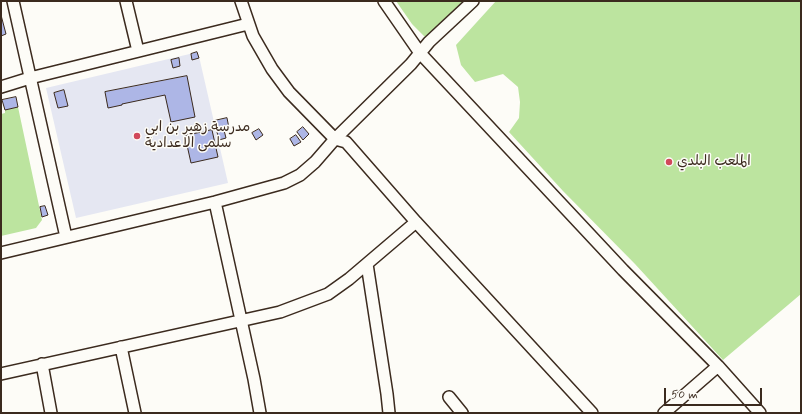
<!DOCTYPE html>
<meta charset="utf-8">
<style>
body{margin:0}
#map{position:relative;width:802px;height:414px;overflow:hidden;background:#fdfcf7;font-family:Mynerve,sans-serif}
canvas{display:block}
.frame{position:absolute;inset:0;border:2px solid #3b2a1e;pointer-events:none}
.scale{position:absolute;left:664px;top:388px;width:98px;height:18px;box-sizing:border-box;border:2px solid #3b2a1e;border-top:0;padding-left:5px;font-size:12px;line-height:14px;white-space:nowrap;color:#3b2a1e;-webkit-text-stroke:3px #fdfcf7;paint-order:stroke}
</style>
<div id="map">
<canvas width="802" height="414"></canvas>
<div class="frame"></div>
<div class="scale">50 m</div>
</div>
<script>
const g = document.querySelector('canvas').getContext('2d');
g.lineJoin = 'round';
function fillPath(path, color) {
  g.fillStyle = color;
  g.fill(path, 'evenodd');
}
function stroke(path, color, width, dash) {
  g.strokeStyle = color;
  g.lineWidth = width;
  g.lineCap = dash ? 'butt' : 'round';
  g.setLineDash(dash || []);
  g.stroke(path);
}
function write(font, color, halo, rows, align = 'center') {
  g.font = font + ' Mynerve,"Playpen Sans Arabic",sans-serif';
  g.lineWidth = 3;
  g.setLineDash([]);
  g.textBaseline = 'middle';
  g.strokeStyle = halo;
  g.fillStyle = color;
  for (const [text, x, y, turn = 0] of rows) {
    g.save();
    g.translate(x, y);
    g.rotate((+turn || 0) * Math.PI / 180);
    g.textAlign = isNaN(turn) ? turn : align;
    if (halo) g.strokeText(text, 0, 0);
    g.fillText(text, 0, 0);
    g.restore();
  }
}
fillPath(new Path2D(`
 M198,52l30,131 -152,35 -30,-130z`), '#e5e7f2');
fillPath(new Path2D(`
 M396,1h67l-38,36 -13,-13z
 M496,1h305v293l-78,66 -88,-96 -72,-73 -54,-59 10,-14 1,-16 -2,-15 -15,-13 -28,8 -14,-17 -5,-20z
 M18,107l24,113 -6,8 -35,8v-122l4,-1v-3z`), '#bce49f');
const building = new Path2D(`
 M1,15l5,19 -5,2z
 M197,52l2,6 -7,2 -1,-6z
 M179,58l1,8 -7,2 -2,-8z
 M187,76l8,41 -24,5 -6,-27 -43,9v1l-14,3 -3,-16z
 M64,90l4,16 -10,2 -4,-15z
 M16,97l2,10 -13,3 -3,-10z
 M227,118l2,10 -12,3 -3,-10z
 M303,127l6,7 -6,6 -6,-8z
 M259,129l4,6 -7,5 -4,-7z
 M212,130l6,27 -27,6 -6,-27z
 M224,130l2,8 -7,2 -2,-8z
 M296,135l5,7 -7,4 -4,-7z
 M45,206l3,9 -6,2 -2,-10z`);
fillPath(building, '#adb6e6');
stroke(building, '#3b2a1e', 1);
const street = new Path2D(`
 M13,1l53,236
 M126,1l12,50
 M241,1l12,35 19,33 17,23 46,47 11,3 70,80 176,191
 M384,1l36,52 203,217 95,96 42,47
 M1,87l29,-9 218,-54
 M215,202l39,177 6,34
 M1,253l214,-51 69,-19 16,-8 15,-13 20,-23 76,-75 18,-22 44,-41
 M367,264l20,130 2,19
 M121,347l14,66
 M42,364l9,49
 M1,374l279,-62 48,-18 21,-15 67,-57
 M449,397l13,16
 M664,413l54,-47`);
stroke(street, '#3b2a1e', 14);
stroke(street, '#fdfcf7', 11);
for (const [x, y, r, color] of [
 [137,136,4,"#d1495b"],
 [669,162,4,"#d1495b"]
]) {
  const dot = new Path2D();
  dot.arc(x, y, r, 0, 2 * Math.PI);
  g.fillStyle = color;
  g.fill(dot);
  stroke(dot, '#fdfcf7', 1.5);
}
write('14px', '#3b2a1e', '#fdfcf7', [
 ["مدرسة زهير بن ابي",145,128],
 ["سلمى الاعدادية",145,144],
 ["الملعب البلدي",677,162]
], 'left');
</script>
